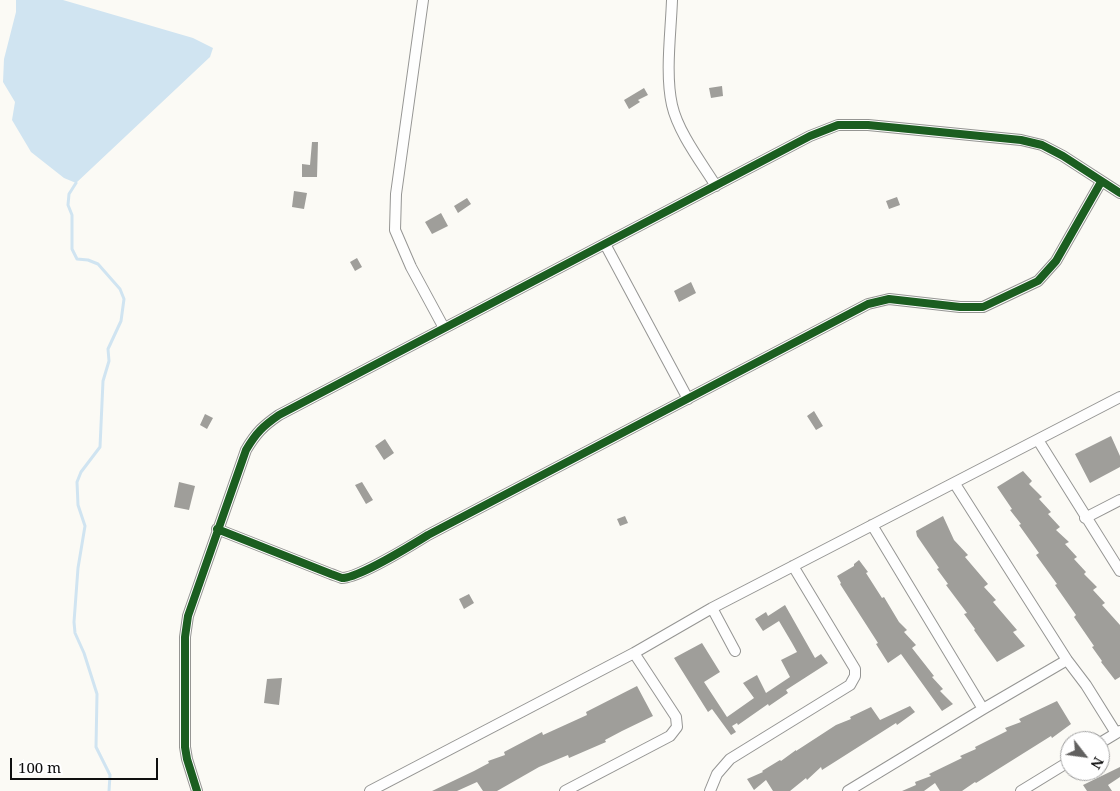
<!DOCTYPE html>
<style>
body{margin:0}
#map{position:relative;width:1120px;height:791px;overflow:hidden;background:#fbfaf5;font-family:"Noto Serif",serif}
canvas{display:block}
.north{position:absolute;left:1060px;top:731px;width:50px;height:50px;box-sizing:border-box;background:#fff;border:1px solid #9f9f9f;border-radius:50%;rotate:120deg;font-size:14px;font-weight:700;line-height:20px;text-align:center;color:#0f0f0f}
.north::after{content:'';display:block;margin:auto;width:18px;height:22px;background:#626160;clip-path:polygon(50% 0,100% 100%,50% 72%,0 100%)}
.scale{position:absolute;left:10px;top:758px;width:148px;height:22px;box-sizing:border-box;border:2px solid #0f0f0f;border-top:0;padding-left:6px;font-size:15px;line-height:18px;white-space:nowrap;color:#0f0f0f;-webkit-text-stroke:4px #fff;paint-order:stroke}
</style>
<div id="map">
<canvas width="1120" height="791"></canvas>
<div class="north">N</div>
<div class="scale">100 m</div>
</div>
<script>
const g = document.querySelector('canvas').getContext('2d');
g.lineJoin = 'round';
function fillPath(path, color) {
  g.fillStyle = color;
  g.fill(path, 'evenodd');
}
function stroke(path, color, width, dash) {
  g.strokeStyle = color;
  g.lineWidth = width;
  g.lineCap = dash ? 'butt' : 'round';
  g.setLineDash(dash || []);
  g.stroke(path);
}
fillPath(new Path2D(`
 M16,0h47l130,38 20,10 -3,9 -134,126 -12,-5 -33,-26 -19,-32 3,-18 -12,-20 1,-23 12,-47z`), '#d0e4f1');
stroke(new Path2D(`
 M76,183l-7,11 -1,11 4,10v34l5,10 11,1 10,4 22,25 4,10 -3,22 -13,28 1,12 -6,20 -3,66 -19,25 -4,10 1,23 7,21 -7,42 -4,54 1,11 9,20 13,41 -1,53 14,28 -1,16`), '#d0e4f1', 3);
fillPath(new Path2D(`
 M722,86l1,10 -12,2 -2,-10z
 M644,88l4,7 -10,5 2,2 -11,7 -5,-9z
 M312,142h6l-1,35h-15v-13l8,1z
 M294,191l13,2 -3,16 -12,-2z
 M897,197l3,8 -11,4 -3,-8z
 M467,198l4,6 -13,9 -4,-7z
 M441,213l7,13 -16,8 -7,-12z
 M357,258l5,9 -7,4 -5,-9z
 M691,282l5,11 -17,9 -5,-11z
 M814,411l9,15 -7,4 -9,-14z
 M205,414l8,4 -6,11 -7,-4z
 M1111,436l9,20v11l-30,16 -15,-29z
 M385,439l9,14 -10,7 -9,-14z
 M1023,471l9,10 -3,3 13,13 -3,2 12,13 -3,2 12,13 -4,3 13,12 -4,2 12,13 -3,2 12,13 -2,2 13,13 -4,3 12,13 -3,2 18,20v52l-5,3 -14,-18 1,-1 -10,-14 2,-1 -20,-29 2,-2 -21,-30 2,-1 -21,-29 3,-2 -20,-28 2,-1 -11,-14 2,-1 -15,-22z
 M179,482l16,4 -6,24 -15,-3z
 M362,482l11,18 -7,4 -11,-19z
 M625,516l3,7 -8,3 -3,-7z
 M943,516l11,24 14,15 -3,2 23,27 -4,3 12,13 -3,2 24,28 -4,2 12,14 -28,16 -23,-32 1,-1 -11,-15 3,-1 -21,-28 2,-1 -11,-15 2,-1 -22,-32 -1,-5z
 M859,560l9,12 -2,1 16,25 2,-1 15,25 8,8 -3,2 12,13 -4,3 22,28 -2,1 11,12 -3,2 13,13 -11,7 -41,-57 -13,9 -12,-19 2,-1 -38,-59 1,-1 -4,-7 17,-10v-2z
 M469,594l5,9 -10,6 -5,-10z
 M785,605l30,53 6,-4 7,9 -42,27 2,3 -19,13 -1,-2 -30,21 -1,-2 -5,3 4,6 -5,3 -19,-26 -4,3 -34,-54 28,-15 18,29 -16,10 23,35 27,-19 -11,-15 14,-8 9,18 24,-16 -9,-17 16,-8 -5,-9 -13,-22 -16,10 -8,-12 11,-7 2,4z
 M282,678l-3,27 -15,-2 3,-24z
 M637,686l16,30 -31,15 -17,9 1,2 -37,16 -1,-3 -29,12 -42,24h-14l-6,-9 -20,9h-25l42,-20 15,-8 -1,-2 17,-6 -1,-3 38,-20 1,3 44,-20 -1,-3z
 M1057,701l14,23 -19,14 -1,-2 -75,47 -1,-1 -13,9h-22l-5,-8 -11,8h-22l14,-6 -1,-3 16,-6 -2,-2 33,-16 -2,-2 16,-7 -1,-2 32,-16 -2,-3 16,-6 -2,-3z
 M910,706l5,6 -18,13 -1,-2 -74,47 -1,-3 -14,13 -1,-2 -16,13h-17l-7,-11 -12,10 -7,-11 16,-7 -1,-1 18,-11 1,1 15,-11v1l40,-26 15,-6 -1,-2 21,-10 9,13z
 M1120,767v10l-12,8 4,6h-25l-4,-6z`), '#9f9e9a');
const minor = new Path2D(`
 M423,0l-27,194 -1,36 16,37 33,61
 M672,0c-1,31 -7,74 0,105 6,27 29,57 44,81
 M605,244l83,155
 M1038,440l82,131
 M955,484l112,176 19,25 30,48
 M1085,518l35,-18
 M872,525l111,184
 M217,529l114,45c3,1 8,3 11,4 16,0 70,-33 86,-43l440,-231 21,-5 71,8h23l55,-26 18,-20 45,-79
 M712,608l23,43
 M1100,743l20,-12
 M197,791l-10,-32 -2,-12v-110l3,-21 58,-166c10,-17 17,-24 33,-35l531,-279 28,-11h30l153,15 21,5 21,11 57,37
 M370,791l264,-138 78,-45 408,-211
 M565,791l105,-55 7,-9 -1,-10 -42,-64
 M710,791l7,-17 13,-15 120,-74 5,-9v-7l-62,-103
 M848,791l135,-82 84,-49
 M1021,791l49,-30`);
stroke(minor, '#959593', 12);
stroke(minor, '#fefefe', 10);
stroke(new Path2D(`
 M217,529l114,45c3,1 8,3 11,4 16,0 70,-33 86,-43l440,-231 21,-5 71,8h23l55,-26 18,-20 45,-79
 M197,791l-10,-32 -2,-12v-110l3,-21 58,-166c10,-17 17,-24 33,-35l531,-279 28,-11h30l153,15 21,5 21,11 57,37`), '#1b5e20', 8);
</script>
